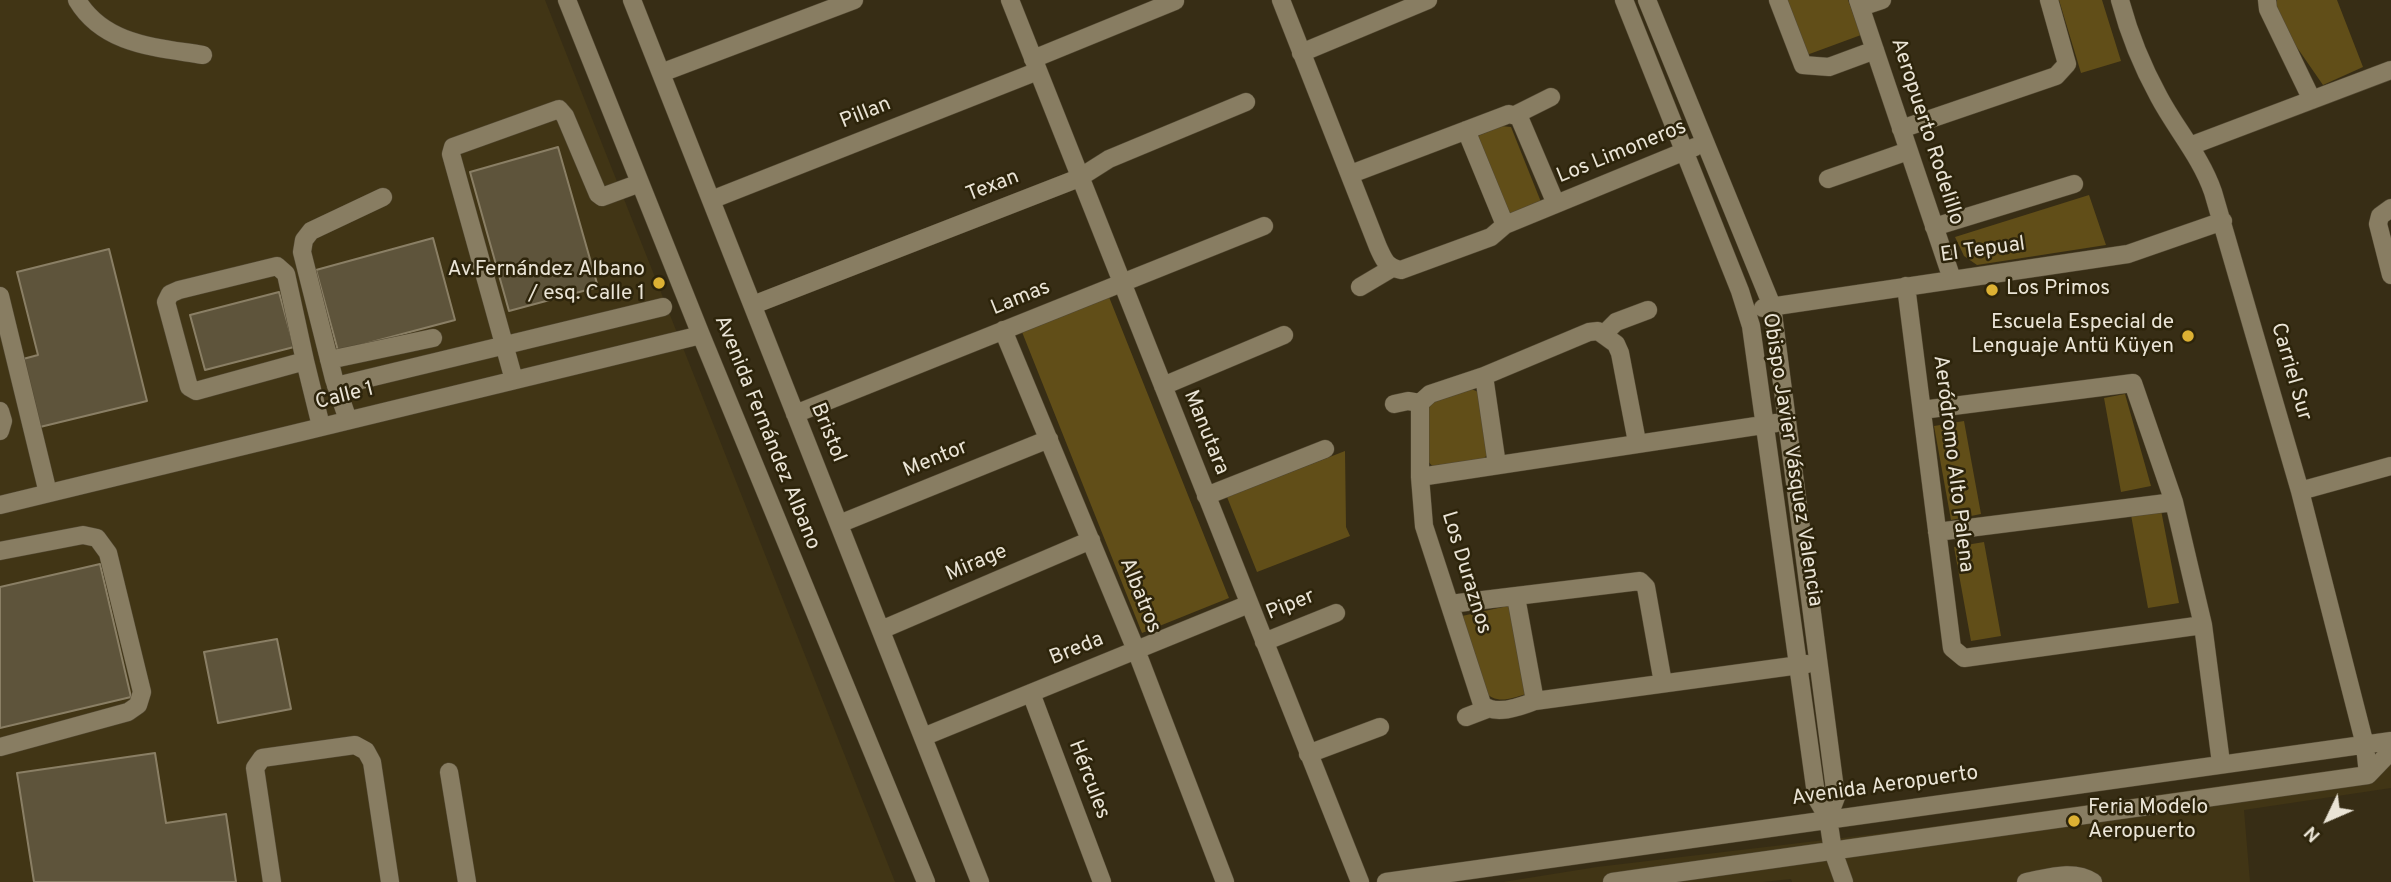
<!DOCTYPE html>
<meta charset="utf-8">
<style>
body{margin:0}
#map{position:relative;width:2391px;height:882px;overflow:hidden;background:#372d15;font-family:Overpass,sans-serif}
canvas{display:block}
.north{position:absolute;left:2293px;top:784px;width:70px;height:70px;-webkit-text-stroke:5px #2d240b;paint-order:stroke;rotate:226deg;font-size:19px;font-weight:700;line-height:28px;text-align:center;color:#eae4d6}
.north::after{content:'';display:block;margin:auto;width:24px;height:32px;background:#eae4d6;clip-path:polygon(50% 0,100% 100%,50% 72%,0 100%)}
</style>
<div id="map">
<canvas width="2391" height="882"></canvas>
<div class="north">N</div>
</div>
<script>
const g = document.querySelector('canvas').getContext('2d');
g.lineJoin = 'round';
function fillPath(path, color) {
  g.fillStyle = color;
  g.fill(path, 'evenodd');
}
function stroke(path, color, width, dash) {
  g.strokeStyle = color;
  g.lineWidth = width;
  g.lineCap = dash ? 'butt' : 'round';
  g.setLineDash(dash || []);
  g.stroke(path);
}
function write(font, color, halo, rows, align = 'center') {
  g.font = font + ' Overpass,sans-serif';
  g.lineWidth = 5;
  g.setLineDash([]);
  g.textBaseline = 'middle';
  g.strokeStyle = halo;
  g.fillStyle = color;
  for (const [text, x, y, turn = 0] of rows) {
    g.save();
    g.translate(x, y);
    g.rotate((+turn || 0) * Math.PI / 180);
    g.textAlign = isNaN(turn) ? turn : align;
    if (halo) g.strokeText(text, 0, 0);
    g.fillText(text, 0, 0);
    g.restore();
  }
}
fillPath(new Path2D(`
 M0,0h545l350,882h-895z
 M2391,762v26l-147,22 6,72h-458l-1,-3 -28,3h-260l94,-15 304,-36z`), '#413515');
fillPath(new Path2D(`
 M1784,0h64l13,35 -57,21z
 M2059,0h43l19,61 -40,12z
 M2277,0h60l26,67 -40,18 -27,-39 -21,-42z
 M1501,126l10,1 30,75 -31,12 -32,-78z
 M2089,195l17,50 -129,20 -13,-9 -9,-19z
 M1109,297l120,301 -87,35 -120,-301z
 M1469,388l14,6 7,56 -10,15 -45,4 -10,-11c0,-53 -10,-53 44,-70z
 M2125,394l26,92 -30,6 -17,-94z
 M1964,421l17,93 -30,6 -17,-94z
 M1345,451l1,76 4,9 -93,36 -30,-75z
 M2161,510l18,93 -31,5 -17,-93z
 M1984,542l17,94 -30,5 -17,-94z
 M1512,605l14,89c-17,5 -30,11 -43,-4l-21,-74z`), '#614e18');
const building = new Path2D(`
 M558,147l40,140 -89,24 -39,-139z
 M433,238l22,82 -117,31 -22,-81z
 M109,249l38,152 -107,26 -17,-68 15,-4 -21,-83z
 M279,292l15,55 -89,23 -15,-55z
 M100,564l31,133 -131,31v-141z
 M277,639l14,70 -73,14 -14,-71z
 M155,753l11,70 60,-9 10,68h-202l-17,-109z`);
fillPath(building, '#5e543b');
stroke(building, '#8a7f65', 2);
const minor = new Path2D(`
 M77,0c27,45 78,47 126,55
 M567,0l134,335 225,547
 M632,0l348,882
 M1010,0l350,882
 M1281,0l97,247c6,13 8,20 23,23l90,-33 14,-12 190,-78
 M1624,0l116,291 11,35 64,461 2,12 11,19 5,33 11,31
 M1647,0l125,306 64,491 -8,21
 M1778,0l25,65 26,2 46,-17
 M1858,0l94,279
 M2120,0c9,34 22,66 39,97 17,32 42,60 54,95l87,299 65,254 3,30
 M2267,0l1,9 44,91
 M1861,7l21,-7
 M1301,53l127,-53
 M1033,59l142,-58
 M661,73l193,-73
 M1515,115l36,-18
 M1901,129l155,-53 11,-12 -18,-64
 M1466,130l39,95
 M2190,146l201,-76
 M1351,174l158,-60 10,3 37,87
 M1828,179l80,-28
 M711,200l327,-129
 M2391,208l-11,8 -2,8 13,51
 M1934,227l140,-43
 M1906,286l46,362 12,10 239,-33
 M1360,287l32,-19
 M0,296l48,197
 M753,305l326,-127 30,-19 137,-57
 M1763,308l365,-54 95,-33
 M1003,330l133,320 89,232
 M1604,334l12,-12 32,-12
 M329,360l104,-22
 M305,361l-19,-87 -9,-8 -98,24 -9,4 -4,8 23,85 7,4 109,-30 16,65
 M1484,376l13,89
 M514,380l-63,-226 2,-7 106,-38 6,7 33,78 4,3 38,-14
 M336,386l327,-79
 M1163,386l121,-51
 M1420,403v74l4,49 58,178c12,12 38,3 53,-3l272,-37
 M1420,403l10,-9 54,-18 105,-44 9,-1 18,13 4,9 17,89
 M1394,404l14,-3 12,2
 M1922,410l211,-27 41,119 29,123 18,138
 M0,411l3,10 -3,10
 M795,414l469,-188
 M348,420l-14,-41 -32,-127 2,-12 7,-9 72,-34
 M1420,477l356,-54
 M2300,491l91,-25
 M1206,496l119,-47
 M0,505l701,-170
 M839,524l210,-85
 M1937,532l237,-30
 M0,551l83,-16 14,3 11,15 34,139 -4,13 -10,7 -128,35
 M1516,597l19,104
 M1450,604l190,-23 6,6 17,96
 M881,630l210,-90
 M1264,642l72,-29
 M1031,693l71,189
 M1466,717l21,-8
 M923,737l326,-133
 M1308,754l72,-27
 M449,772l18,110
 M272,882l-17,-114 7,-10 93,-13 11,6 6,11 18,120
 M1386,882l1005,-141
 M1612,882l756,-107 23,-24
 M2026,882c22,-4 47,-13 67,0`);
stroke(minor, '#544a34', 19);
stroke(minor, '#887d62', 18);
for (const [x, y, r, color] of [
 [659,283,7,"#ddb133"],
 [1992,290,7,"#ddb133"],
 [2188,336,7,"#ddb133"],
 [2074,821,7,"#ddb133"]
]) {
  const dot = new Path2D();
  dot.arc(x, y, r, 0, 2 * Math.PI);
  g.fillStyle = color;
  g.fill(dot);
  stroke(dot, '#2d240b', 2.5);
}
write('21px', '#eae4d6', '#2d240b', [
 ["Pillan",866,114,-22],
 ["Aeropuerto Rodelillo",1926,132,72],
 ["Los Limoneros",1622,153,-22],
 ["Texan",993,187,-21],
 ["El Tepual",1983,251,-8],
 ["Lamas",1021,299,-22],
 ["Carriel Sur",2290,372,74],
 ["Calle 1",345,397,-14],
 ["Avenida Fernández Albano",766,433,68],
 ["Bristol",827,433,68],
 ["Manutara",1205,433,68],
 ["Mentor",936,460,-22],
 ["Obispo Javier Vásquez Valencia",1791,460,81],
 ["Aeródromo Alto Palena",1952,464,83],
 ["Mirage",977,564,-23],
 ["Los Duraznos",1465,573,73],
 ["Albatros",1139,596,68],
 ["Piper",1291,606,-22],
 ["Breda",1077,650,-22],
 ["Hércules",1088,780,69],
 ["Avenida Aeropuerto",1885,787,-8]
]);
write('21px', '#eae4d6', '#2d240b', [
 ["Av.Fernández Albano",645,271],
 ["/ esq. Calle 1",645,295],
 ["Los Primos",2006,290,"left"],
 ["Escuela Especial de",2174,324],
 ["Lenguaje Antü Küyen",2174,348],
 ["Feria Modelo",2088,809,"left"],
 ["Aeropuerto",2088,833,"left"]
], 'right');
</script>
